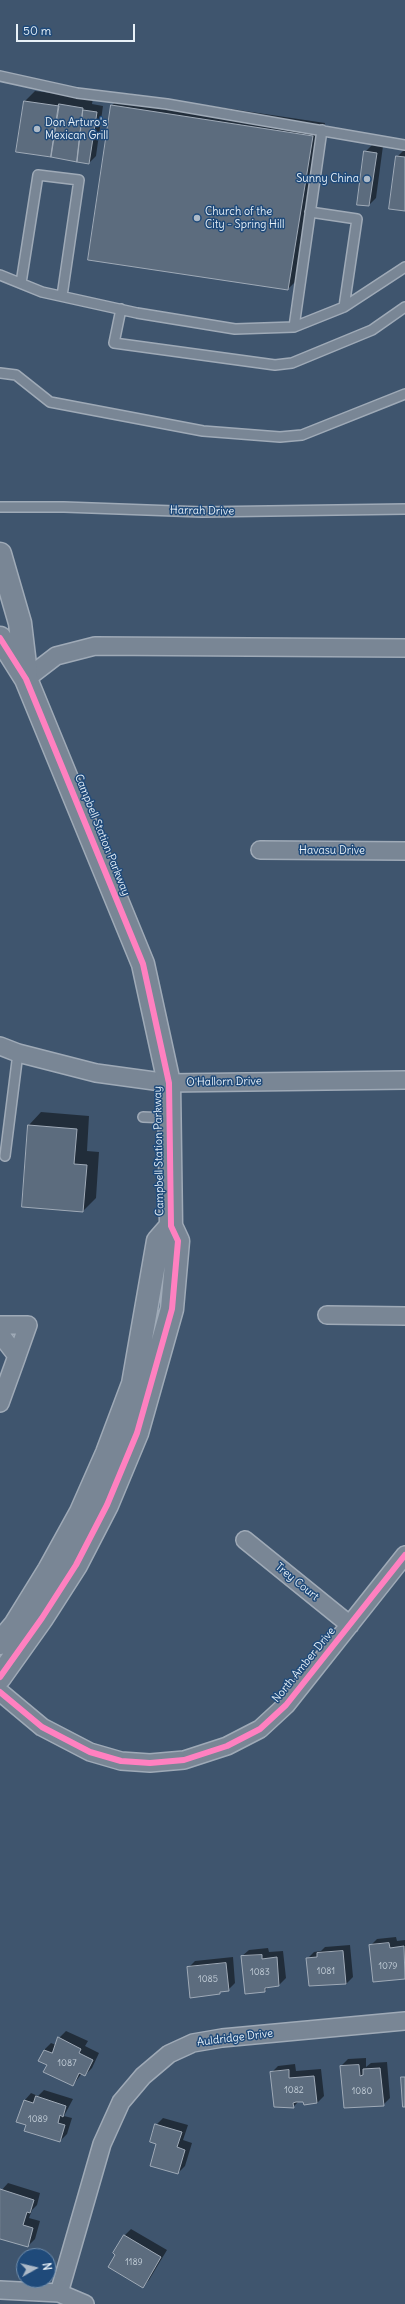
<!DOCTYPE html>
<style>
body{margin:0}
#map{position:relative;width:405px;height:2304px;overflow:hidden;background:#3f556e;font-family:Delius,sans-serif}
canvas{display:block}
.north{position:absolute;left:16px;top:2248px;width:40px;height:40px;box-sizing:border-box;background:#1f4a7a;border:1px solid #6f8dac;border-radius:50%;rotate:82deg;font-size:11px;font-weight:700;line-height:16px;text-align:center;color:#e8f1f8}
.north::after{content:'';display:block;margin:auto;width:14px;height:18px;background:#adbac8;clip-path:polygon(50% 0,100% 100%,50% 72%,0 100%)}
.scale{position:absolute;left:16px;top:24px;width:119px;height:18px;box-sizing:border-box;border:2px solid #e8f1f8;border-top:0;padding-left:5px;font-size:12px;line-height:14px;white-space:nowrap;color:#e8f1f8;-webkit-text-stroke:3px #1f4a7a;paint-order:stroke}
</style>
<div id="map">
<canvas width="405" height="2304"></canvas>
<div class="north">N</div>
<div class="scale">50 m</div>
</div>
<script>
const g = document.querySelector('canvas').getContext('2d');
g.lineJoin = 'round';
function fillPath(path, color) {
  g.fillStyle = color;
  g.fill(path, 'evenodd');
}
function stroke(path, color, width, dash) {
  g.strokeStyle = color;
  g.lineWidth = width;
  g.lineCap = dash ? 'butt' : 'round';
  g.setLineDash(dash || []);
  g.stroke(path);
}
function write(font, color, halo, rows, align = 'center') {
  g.font = font + ' Delius,sans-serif';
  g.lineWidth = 3;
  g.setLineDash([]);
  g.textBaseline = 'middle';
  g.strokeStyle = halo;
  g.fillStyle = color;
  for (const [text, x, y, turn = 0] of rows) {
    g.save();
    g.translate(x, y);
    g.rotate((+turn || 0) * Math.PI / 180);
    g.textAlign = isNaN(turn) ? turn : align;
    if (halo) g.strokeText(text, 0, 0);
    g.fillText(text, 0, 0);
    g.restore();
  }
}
fillPath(new Path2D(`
 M35,91l58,7 -1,6 11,2 -7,50 -7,7 -72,-12 8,-50z
 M125,93l200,30 -24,153 -13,13 -176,-184z
 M372,145l11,1 -7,52 -7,7 -4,-53z
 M405,149v61l-8,-53z
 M41,1112l48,4 -2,35 12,1 -3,46 -13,13 -54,-86z
 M396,1937l1,4 8,-1v38l-31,3 -4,-35 7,-7z
 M350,1945l3,32 -7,7 -39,-25 7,-7 7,-1 4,-4z
 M268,1948l1,4 14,-1 3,27 -7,7 -10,1 -4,5 -23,-35 7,-6z
 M233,1957l2,26 -7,7h-5l-4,3 -31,-25 7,-7z
 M66,2031l22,10 -3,5 14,7 -7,15 -7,7 -3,-2 -9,12 -25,-21 -4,-14 7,-7 5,2 3,-7z
 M366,2058v9l5,-4 16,-1 3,36 -7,7 -42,-39 7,-7z
 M295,2064l1,7 25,-2 3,27 -7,7 -18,-2 -6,6 -22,-34 7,-7z
 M44,2090l29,9 -9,17 8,2 -5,16 -7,7 -42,-20 7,-21 6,-7 7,3z
 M163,2118l25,7 -5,15 9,3 -7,23 -7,7 -21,-30 -1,-18z
 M8,2183l32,10 -3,12 -5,5 -3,8 11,3 -5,18 -7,7 -28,-8v-46z
 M131,2229l36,21 -18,30 -6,7 -27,-32 9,-20z`), '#0007');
const building = new Path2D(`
 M24,101l35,5 -8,51 -35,-5z
 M59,104l24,4 -6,54 -26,-5z
 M111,105l202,31 -25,154 -200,-30z
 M83,110l14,2 -8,52 -12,-2z
 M364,151l13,2 -8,53 -12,-1z
 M396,156l9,1v54l-16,-2z
 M28,1125l49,4 -3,35 13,1 -4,47 -61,-5z
 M389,1943l1,5 14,-2 1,33 -32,3 -4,-37z
 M343,1951l3,33 -37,2 -3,-28 11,-1v-4z
 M262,1955v4l15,-2 2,29 -14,2v4l-20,2 -4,-38z
 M226,1963l3,28 -9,1v2l-30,4 -3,-31z
 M58,2037l23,12 -2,4 14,7 -8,16 -6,-3 -6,13 -30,-14 4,-7 -9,-4 6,-11 8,3z
 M359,2065l1,11 3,-1v-6l17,-1 4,38 -40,2 -4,-42z
 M289,2070v8l25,-2 3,27 -13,2 -1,-3h-7l-3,1 1,5 -20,-1 -4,-35z
 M401,2077h4v30h-2z
 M36,2096l30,10 -3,11 -3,-2 -2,8 7,2 -5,17 -36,-11 2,-6 -10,-3 8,-22 9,3z
 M155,2124l27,8 -5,15 8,3 -7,24 -28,-8 6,-22 -6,-2z
 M0,2189l34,11 -4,13 -3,-1 -4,13 10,3 -5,19 -28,-8z
 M124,2235l37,22 -18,31 -35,-21 7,-12 -2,-2z`);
fillPath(building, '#5c6c7e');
stroke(building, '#9faab7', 1);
const lane = new Path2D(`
 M0,76l77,17 90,11 238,41
 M310,212l47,7 -13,88
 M0,275l42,17 95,21 98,16 59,-2 50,-20 61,-40
 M21,283l17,-108 41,5 -17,116
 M121,309l-7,34 161,22 17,-2 80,-33 33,-23
 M294,327l28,-197
 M0,373l16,2 34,27 153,29 77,6 22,-2 103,-41
 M0,507h64l138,5 203,-3
 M143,1117l26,1
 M5,1156l13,-103`);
const street = new Path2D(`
 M26,679l30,-23 39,-10 310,2
 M260,850l145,1
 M0,1046l18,7 78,20 73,10 236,-3
 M327,1315l78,1
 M0,1325h28l-11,31
 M0,1334l17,22 -17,47
 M245,1540l105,85
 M0,1692l42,35 48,25 31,9 29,2 34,-3 43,-14 33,-17 26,-24 119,-150
 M0,2290l59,3 26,11
 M59,2293l43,-149 19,-42 22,-26 26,-22 24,-11 29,-5 183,-17`);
const secondary = new Path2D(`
 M0,554l20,69 6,50
 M0,638l26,41 117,285 26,119 2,143 7,15 -6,68 -35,124 -30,72 -31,60 -34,53 -42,59
 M0,1643l15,-18 34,-55 32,-58 26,-59 26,-69 25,-143 13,-15`);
stroke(lane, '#9faab7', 12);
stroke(street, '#9faab7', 20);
stroke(secondary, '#9faab7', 25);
stroke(lane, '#798695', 9);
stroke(street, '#798695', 17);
stroke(secondary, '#798695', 22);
stroke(new Path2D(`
 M0,638l26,41 117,285 26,119 2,143 7,15 -6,68 -35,124 -30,72 -31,60 -34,53 -42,59
 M0,1692l42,35 48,25 31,9 29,2 34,-3 43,-14 33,-17 26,-24 119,-150`), '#ff80c0', 6);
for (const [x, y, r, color] of [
 [37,129,4,"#adbac8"],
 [367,179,4,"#adbac8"],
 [197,218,4,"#adbac8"]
]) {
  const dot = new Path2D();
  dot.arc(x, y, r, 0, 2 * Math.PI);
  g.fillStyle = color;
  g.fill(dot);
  stroke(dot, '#1f4a7a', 1.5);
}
write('9px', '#c5d0da', null, [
 ["1079",388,1966],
 ["1081",326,1971],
 ["1083",260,1972],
 ["1085",208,1979],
 ["1087",67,2063],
 ["1082",294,2090],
 ["1080",362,2091],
 ["1089",38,2119],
 ["1189",134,2262]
]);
write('11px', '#e8f1f8', '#1f4a7a', [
 ["Don Arturo's",45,123],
 ["Mexican Grill",45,136],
 ["Sunny China",359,179,"right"],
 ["Church of the",205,212],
 ["City - Spring Hill",205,225]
], 'left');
write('11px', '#e8f1f8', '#1f4a7a', [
 ["Harrah Drive",202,511,1],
 ["Campbell Station Parkway",102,835,68],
 ["Havasu Drive",332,851],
 ["O'Hallorn Drive",224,1082,-1],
 ["Campbell Station Parkway",159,1151,-91],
 ["Trey Court",297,1582,39],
 ["North Amber Drive",304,1665,-51],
 ["Auldridge Drive",235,2038,-7]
]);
</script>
